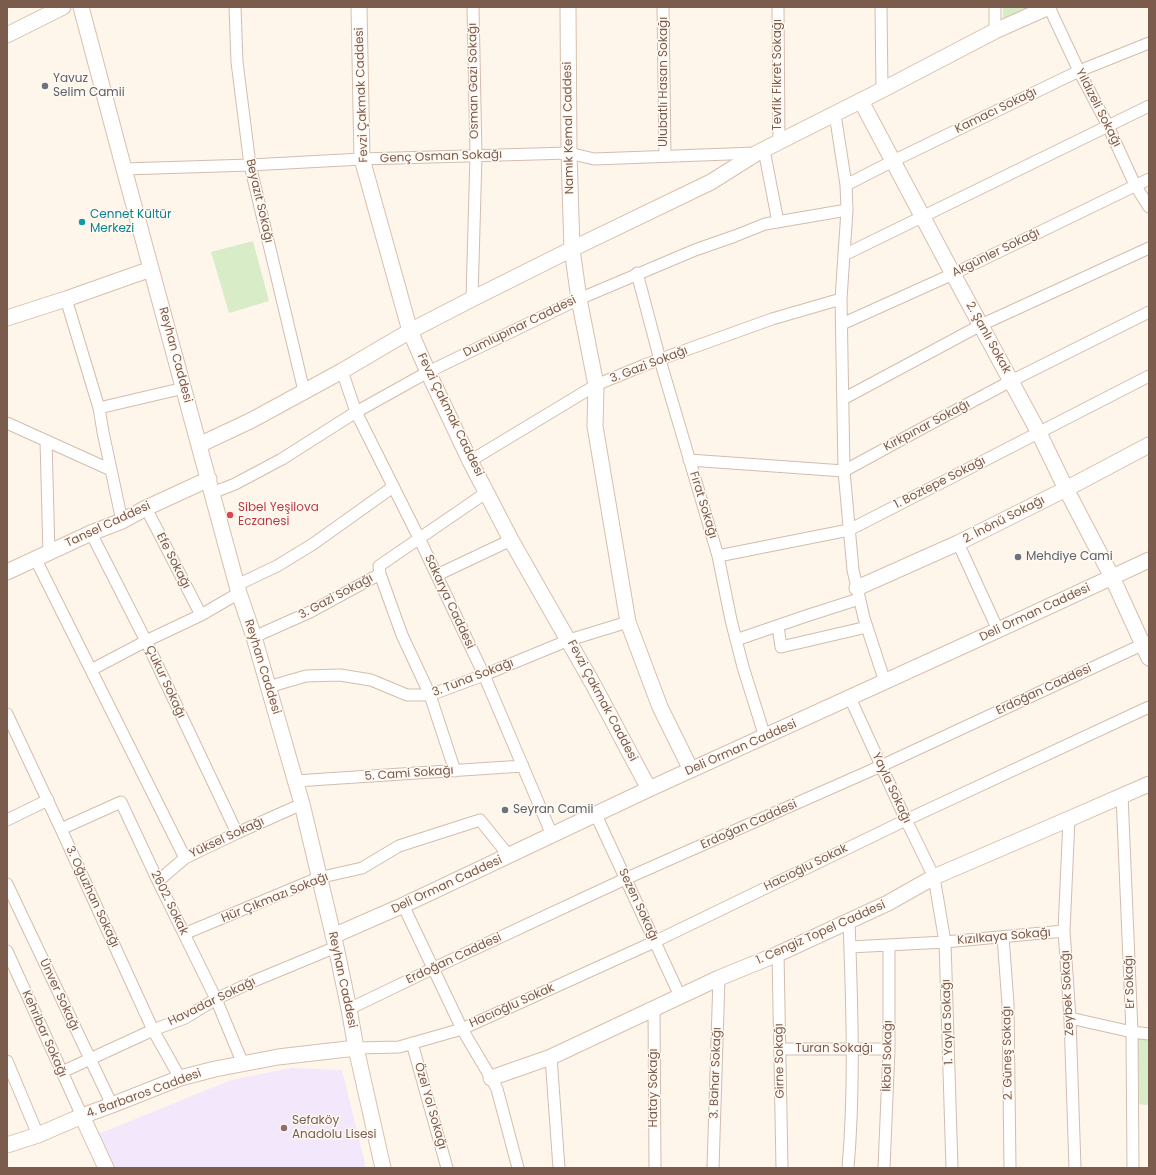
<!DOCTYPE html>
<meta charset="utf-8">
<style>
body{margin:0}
#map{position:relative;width:1156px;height:1175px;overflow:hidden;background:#fef6eb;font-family:Poppins,sans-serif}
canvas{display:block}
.frame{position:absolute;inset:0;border:8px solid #7b5b4b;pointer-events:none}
</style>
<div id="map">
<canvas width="1156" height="1175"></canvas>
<div class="frame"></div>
</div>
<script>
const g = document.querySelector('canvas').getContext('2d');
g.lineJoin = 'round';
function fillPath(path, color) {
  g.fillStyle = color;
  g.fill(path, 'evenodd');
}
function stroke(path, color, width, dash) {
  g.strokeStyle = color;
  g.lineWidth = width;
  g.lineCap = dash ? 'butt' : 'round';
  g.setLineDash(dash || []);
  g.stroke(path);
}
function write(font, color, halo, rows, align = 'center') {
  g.font = font + ' Poppins,sans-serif';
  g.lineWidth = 3;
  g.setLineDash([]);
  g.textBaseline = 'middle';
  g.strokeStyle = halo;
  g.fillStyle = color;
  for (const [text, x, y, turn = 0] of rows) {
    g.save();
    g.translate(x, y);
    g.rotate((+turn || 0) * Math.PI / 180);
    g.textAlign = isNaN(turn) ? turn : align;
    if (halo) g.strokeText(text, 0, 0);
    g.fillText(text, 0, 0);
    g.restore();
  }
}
fillPath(new Path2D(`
 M291,1068l51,2 24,98h-255l-15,-33 135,-55z`), '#f3e7fb');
fillPath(new Path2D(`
 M1003,7h37l-37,13z
 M253,241l16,60 -40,12 -18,-61z
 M1135,1034l14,2v69l-15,-1z`), '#d8edc7');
const street = new Path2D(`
 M235,7l2,55 13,103 54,226
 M663,7l2,149
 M778,7l1,136
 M881,7l1,83
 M995,7v24
 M1049,7l30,64 29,55 27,59 14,22
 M835,114l11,71 1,25 -6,89 3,172 9,99 11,48 21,64
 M764,150l14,72
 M124,169l126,-4 112,-6 207,-6 25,6 162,-6
 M846,185l47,-24 186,-90 70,-28
 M844,255l305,-149
 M637,273l23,87 58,196 13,64 12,47 22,70
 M66,299l33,109 4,24 19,89
 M472,299l4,-143 -3,-149
 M842,324l111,-50 196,-95
 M342,371l14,41 63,126 65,137 68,160
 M843,399l138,-74 168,-77
 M99,408l85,-20
 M7,423l104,47
 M46,441l3,112
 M689,460l155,11 86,-47 81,-43 138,-69
 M470,461l126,-76 51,-21 125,-45 69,-20
 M212,493l23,-9 47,-25 74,-47 72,-40 151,-73 116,-49 40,-14 30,-12 82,-14
 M146,508l55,107
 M91,533l55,108 91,192
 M958,543l40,87
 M718,556l131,-26 300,-154
 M36,560l149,298
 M380,574l22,61 28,60 25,76
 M437,575l74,-35
 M237,585l40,-19 36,-22 80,-57
 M778,626l3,21 86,-20
 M254,637l56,-25 70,-38 -1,-8 108,-74
 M736,640l70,-24 53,-17
 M91,670l55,-29 55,-26 38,-22
 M268,687l38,-11 34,-1 31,5 36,15h23l54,-20 85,-35 59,-18
 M850,698l56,122 28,57 11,65 7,226
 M7,714l54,115 92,201 27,48
 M295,781l228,-15
 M1122,795l10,237 1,136
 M596,815l84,181
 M1069,819l-5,112 6,87 5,150
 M7,820l41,-20
 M61,829l60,-27 37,79 58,118 27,65
 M158,881l27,-23 52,-25 65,-29
 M7,884l105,221
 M403,905l59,124 29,49 6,11 21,79
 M184,934l134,-56 44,-10 37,-22 81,-26 29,36
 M1003,937l5,67 2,164
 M850,947l95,-5 119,-11
 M7,951l75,165
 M778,954l4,214
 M654,1008l1,160
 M349,1009l85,-41 191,-89 256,-113 267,-124
 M1070,1018l62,14 17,2
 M412,1043l35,125
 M356,1048l43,-1 63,-18 192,-87 252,-122 243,-113
 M780,1049h109
 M551,1057l8,111
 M7,1061l31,74
 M62,1072l91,-42 32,-12 31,-19 38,-18 82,-34
 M713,1168l6,-190
 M848,1168c7,-82 4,-165 1,-247
 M884,1168l5,-119v-104`);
const secondary = new Path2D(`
 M81,7l43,162 115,424 15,44 48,167 34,143 13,62 7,39 27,120
 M359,7l3,152 48,172 18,41 42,89 41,79 82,144 56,105
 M568,7l1,146 3,96 7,50 17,86 -1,41 33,196 32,85 31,63
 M7,35l56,-28
 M861,101l92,173 86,159 27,56 46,88 37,81
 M7,318l59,-19 85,-30
 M199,445l53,-25 90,-49 68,-40 62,-32 100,-50 139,-67 46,-29 125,-63 113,-59 54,-24
 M7,572l84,-39 31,-12 24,-13 63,-29
 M857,588l101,-45 108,-54 83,-44
 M333,936l73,-32 243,-115 349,-159 151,-70
 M491,1078l60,-21 168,-79 59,-24 110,-51 46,-26 135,-58 80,-35
 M82,1116l24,52
 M7,1145l31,-10 44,-19 30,-11 68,-27 35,-9 63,-12 78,-9`);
stroke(street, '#d2bdae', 13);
stroke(secondary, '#d7bfae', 17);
stroke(street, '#fff', 11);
stroke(secondary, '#fff', 15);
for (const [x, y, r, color] of [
 [45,86,4,"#6b7280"],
 [82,222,4,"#0f9aa8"],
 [230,515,4,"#e0444e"],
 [1018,557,4,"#6b7280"],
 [505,810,4,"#6b7280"],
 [284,1128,4,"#8d6e63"]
]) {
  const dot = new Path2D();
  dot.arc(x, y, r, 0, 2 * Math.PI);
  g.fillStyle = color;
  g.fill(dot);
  stroke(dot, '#fff9f2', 1.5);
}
write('12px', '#7b5b4b', '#fff9f2', [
 ["Tevfik Fikret Sokağı",778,75,-90],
 ["Osman Gazi Sokağı",474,81,-91],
 ["Ulubatlı Hasan Sokağı",664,82,-90],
 ["Fevzi Çakmak Caddesi",362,95,-92],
 ["Yıldızeli Sokağı",1098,108,63],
 ["Kamacı Sokağı",996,111,-26],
 ["Namık Kemal Caddesi",569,128,-91],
 ["Genç Osman Sokağı",441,157,-2],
 ["Beyazıt Sokağı",259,201,77],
 ["Akgünler Sokağı",996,253,-26],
 ["Dumlupınar Caddesi",520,327,-26],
 ["2. Şanlı Sokak",988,338,61],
 ["Reyhan Caddesi",175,355,75],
 ["3. Gazi Sokağı",649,365,-21],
 ["Fevzi Çakmak Caddesi",450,415,64],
 ["Kırkpınar Sokağı",927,426,-28],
 ["1. Boztepe Sokağı",940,483,-27],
 ["Fırat Sokağı",703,505,73],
 ["2. İnönü Sokağı",1004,520,-27],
 ["Tansel Caddesi",108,525,-25],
 ["Efe Sokağı",173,561,63],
 ["3. Gazi Sokağı",336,597,-28],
 ["Sakarya Caddesi",449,602,65],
 ["Deli Orman Caddesi",1035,613,-25],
 ["Reyhan Caddesi",262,667,73],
 ["3. Tuna Sokağı",473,678,-21],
 ["Çukur Sokağı",165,682,65],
 ["Erdoğan Caddesi",1044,690,-25],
 ["Fevzi Çakmak Caddesi",602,701,62],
 ["Deli Orman Caddesi",741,748,-24],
 ["5. Cami Sokağı",409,774,-4],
 ["Yayla Sokağı",891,788,65],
 ["Erdoğan Caddesi",749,825,-24],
 ["Yüksel Sokağı",227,838,-25],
 ["Hacıoğlu Sokak",806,868,-26],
 ["Deli Orman Caddesi",447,885,-25],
 ["3. Oğuzhan Sokağı",92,897,65],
 ["Hür Çıkmazı Sokağı",275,898,-22],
 ["2602. Sokak",169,903,64],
 ["Sezen Sokağı",638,905,65],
 ["1. Cengiz Topel Caddesi",821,933,-24],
 ["Kızılkaya Sokağı",1004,937,-5],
 ["Erdoğan Caddesi",454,959,-25],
 ["Reyhan Caddesi",342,980,78],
 ["Er Sokağı",1130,982,-92],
 ["Zeybek Sokağı",1068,993,-93],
 ["Ünver Sokağı",59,995,65],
 ["Havadar Sokağı",212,1002,-26],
 ["Hacıoğlu Sokak",512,1006,-24],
 ["1. Yayla Sokağı",948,1022,-92],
 ["Kehribar Sokağı",44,1034,66],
 ["Turan Sokağı",834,1049],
 ["2. Güneş Sokağı",1008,1053,-91],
 ["İkbal Sokağı",888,1056,-89],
 ["Girne Sokağı",780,1061,-91],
 ["3. Bahar Sokağı",716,1073,-88],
 ["Hatay Sokağı",654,1088,-90],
 ["4. Barbaros Caddesi",144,1094,-20],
 ["Özel Yol Sokağı",430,1106,74]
]);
write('12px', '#5b616d', '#fff9f2', [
 ["Yavuz",53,79],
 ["Selim Camii",53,93],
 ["Mehdiye Cami",1026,557],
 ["Seyran Camii",513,810]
], 'left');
write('12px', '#0d838f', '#fff9f2', [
 ["Cennet Kültür",90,215],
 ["Merkezi",90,229]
], 'left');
write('12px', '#be3a42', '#fff9f2', [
 ["Sibel Yeşilova",238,508],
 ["Eczanesi",238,522]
], 'left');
write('12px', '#785e54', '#fff9f2', [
 ["Sefaköy",292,1121],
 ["Anadolu Lisesi",292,1135]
], 'left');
</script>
